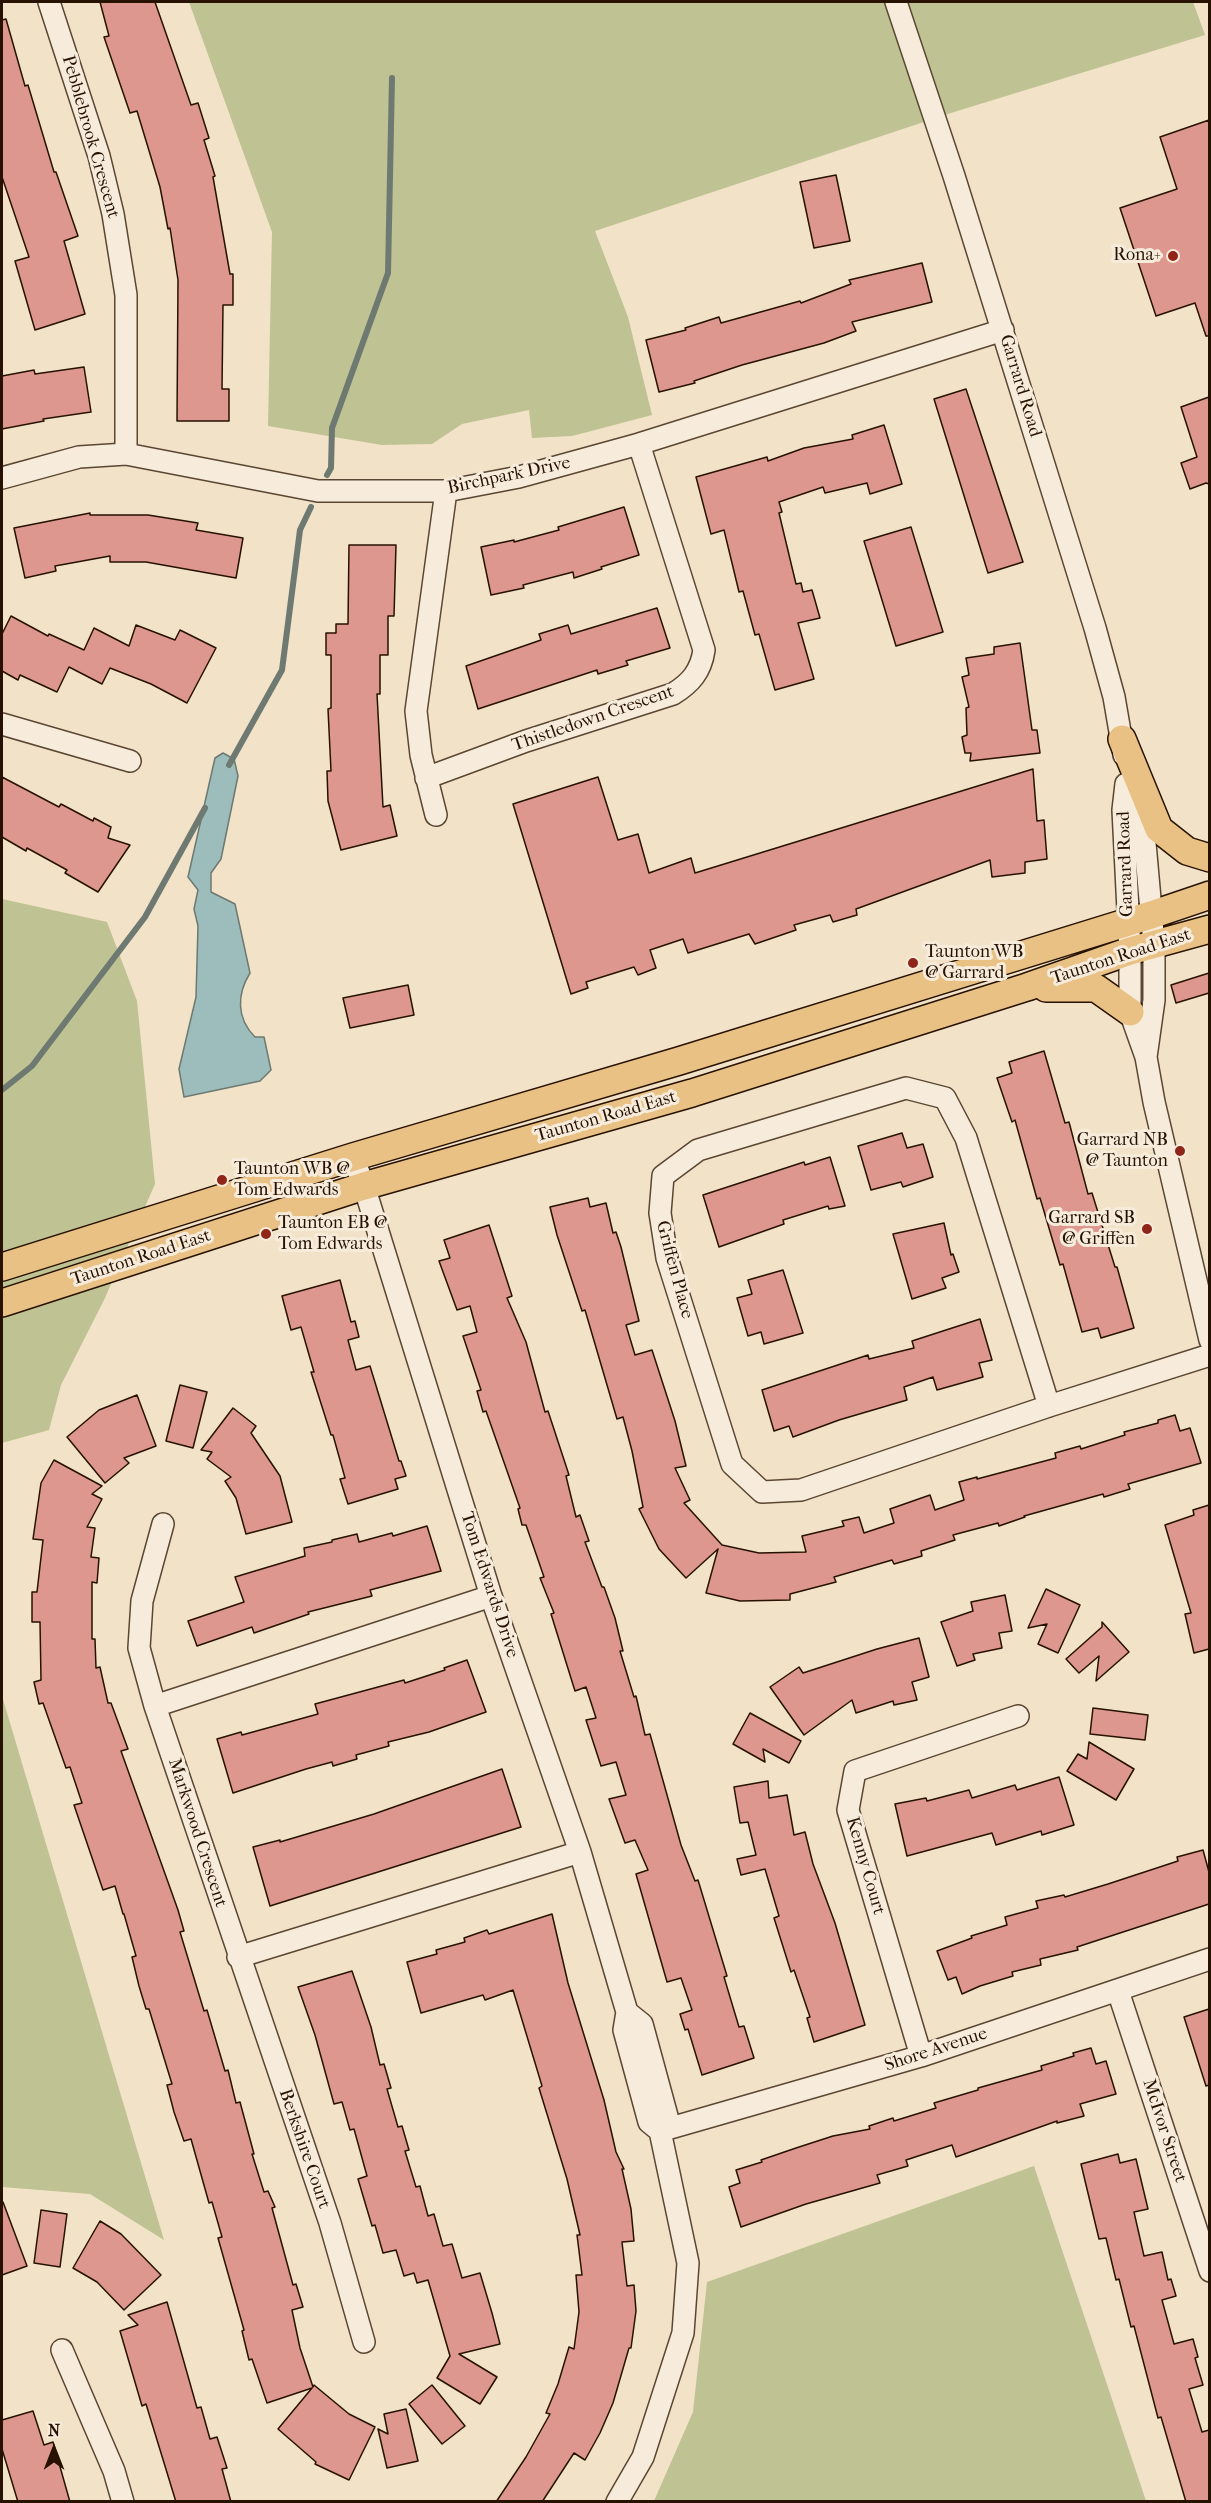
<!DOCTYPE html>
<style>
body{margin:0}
#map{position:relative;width:1211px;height:2503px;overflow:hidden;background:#f2e2c7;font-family:"IM FELL French Canon",serif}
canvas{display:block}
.frame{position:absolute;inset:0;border:3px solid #271201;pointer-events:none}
.north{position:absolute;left:24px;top:2419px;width:60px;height:60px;-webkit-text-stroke:4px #f7ecdb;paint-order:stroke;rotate:0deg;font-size:16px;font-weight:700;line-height:24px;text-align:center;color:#271201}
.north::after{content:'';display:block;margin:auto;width:21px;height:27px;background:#271201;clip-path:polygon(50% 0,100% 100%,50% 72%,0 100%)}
</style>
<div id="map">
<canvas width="1211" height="2503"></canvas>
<div class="frame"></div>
<div class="north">N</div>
</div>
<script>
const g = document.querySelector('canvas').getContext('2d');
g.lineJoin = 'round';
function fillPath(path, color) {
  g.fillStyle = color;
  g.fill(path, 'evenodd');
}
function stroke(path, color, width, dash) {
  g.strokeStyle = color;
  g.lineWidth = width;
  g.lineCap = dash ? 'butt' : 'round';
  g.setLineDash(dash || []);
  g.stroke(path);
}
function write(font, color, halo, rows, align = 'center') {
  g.font = font + ' "IM FELL French Canon",serif';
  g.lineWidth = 6;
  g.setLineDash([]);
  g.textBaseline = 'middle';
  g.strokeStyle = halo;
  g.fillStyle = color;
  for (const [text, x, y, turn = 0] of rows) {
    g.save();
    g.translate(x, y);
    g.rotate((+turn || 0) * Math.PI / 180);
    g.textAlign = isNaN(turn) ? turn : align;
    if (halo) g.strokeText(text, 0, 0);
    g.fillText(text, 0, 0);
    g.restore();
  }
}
fillPath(new Path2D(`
 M189,2h1004l12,33 -251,77 -359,119 33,86 24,98 -80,21 -40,2 -3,-28 -67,14 -30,20 -50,1 -114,-19 4,-194z
 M2,899l105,23 30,79 18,183 -51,116 -43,85 -12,45 -47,13z
 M2,1696l162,544 -74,-46 -88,-7z
 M1034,2166l112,335h-492l39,-89 14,-130z`), '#bfc292');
const water = new Path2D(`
 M223,753l11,6 4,17 -17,83 -10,14v19l24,12 15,69c-13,21 -14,45 5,64h9l7,33 -11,11 -76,16 -5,-28 17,-72 2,-71 -4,-17 4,-19 -10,-13 27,-119z`);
fillPath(water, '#9cbdbb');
stroke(water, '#6d7971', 1.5);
stroke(new Path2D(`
 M327,475l4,-7 1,-40 56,-155 4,-195
 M229,765l53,-95 18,-140 11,-23
 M2,1090l30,-24 113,-149 60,-109`), '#6d7971', 6);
const building = new Path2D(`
 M100,2h55l36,103 7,-2 11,35 -5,2 11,36 -2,1 17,97h3v31h-10l-1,84h7v32h-52l1,-141 -8,-52 -2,1 -8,-42 -23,-76 -7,2 -26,-76 5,-1z
 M6,19l19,67 3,-1 26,87h2l22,64 -14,5 21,73 -50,16 -20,-69 14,-4 -27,-80v-157z
 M1209,120v216h-3l-11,-33 -39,13 -36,-108 57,-19 -17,-52z
 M836,175l14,66 -36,7 -14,-66z
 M922,263l10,39 -80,20 4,9 -32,12 -82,22 -48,16 1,2 -36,9 -13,-52 40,-10 -1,-2 34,-11 2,6 79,-22 1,2 50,-19 -2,-4z
 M84,367l7,45 -48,7 1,2 -42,8v-53l32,-6 1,4z
 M966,389l57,173 -35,11 -54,-174z
 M1209,397v87l-3,-1 -16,6 -9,-26 16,-6 -16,-50z
 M884,425l18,59 -32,10 -3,-11 -42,10 -2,-6 -44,15 3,10 -3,1 17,71 5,-1 2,9 9,-2 8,28 -22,5 16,56 -39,11 -16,-56 -4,1 -12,-44 -4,1 -15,-62 -13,4 -15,-57 71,-20 1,4 36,-13 49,-9 -1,-4z
 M624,507l15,48 -38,12 1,2 -28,9 -1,-6 -50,13 1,3 -33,7 -10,-48 33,-7v2l45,-12 -1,-3z
 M90,513v2h58l50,8 -2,7 47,8 -7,40 -90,-16h-36v-6l-55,10 1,5 -31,7 -11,-50z
 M911,527l32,105 -47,14 -32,-105z
 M349,545h47l-2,71h-6v39h-8v39h-3l6,113 7,-2 7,31 -56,14 -13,-49 -1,-30h4l-3,-62 3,-1v-53h-5v-22h10v-9h12z
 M657,608l13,40 -44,13 2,4 -30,9 -1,-4 -119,39 -12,-43 75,-26 -2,-6 29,-9 3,9z
 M11,616l37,20 1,-2 35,16 10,-22 35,18 7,-21 39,15 5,-10 36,18 -29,55 -36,-19 -41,-16 -8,16 -33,-17 -12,25 -37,-17 -2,5 -16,-9v-37z
 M1020,643l12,87h5l3,23 -70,8 1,-8h-6l-3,-16 5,-2 -1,-27 3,-1 -7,-30 7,-2 -3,-17 28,-4v-7z
 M1033,769l4,52 7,-1 3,39 -22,3v11l-33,4 -2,-17 -134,49 1,6 -24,7 -3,-7 -36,10 2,5 -41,14 -6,-10 -61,19 -5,-14 -33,11 6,18 -18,7 -4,-8 -48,15 2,6 -17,6 -58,-190 85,-27 20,63 20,-6 11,39 42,-15 4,15z
 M2,777l57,30 2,-3 32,17 1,-3 17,9 -3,11 22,7 -32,47 -33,-19 2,-3 -40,-22 -1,3 -24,-14z
 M1209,973v20l-33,10 -5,-18z
 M408,985l6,30 -64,13 -7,-30z
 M1044,1051l21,72 4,-1 19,72 4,-1 23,74h2l17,61 -33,10 -3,-10 -16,4 -19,-68 -3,1 -20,-67 -3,1 -22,-79 -3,2 -15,-44 15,-5 -3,-11z
 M902,1133l5,15 16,-4 10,33 -30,10 -2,-5 -30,8 -13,-44z
 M830,1157l15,49 -16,3 -1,-3 -45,14 1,4 -65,23 -16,-52 101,-33 1,3z
 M588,1198l2,9 16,-4 7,30 3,-1 5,15 18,74 -13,4 9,30 17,-5 23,71 11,45 -11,2 15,32 -6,3 38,42 37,8 47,-1 -4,-16 42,-10 -2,-5 17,-4 5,16 30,-10 -4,-14 40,-14 5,15 29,-10 -5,-18 18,-5v2l79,-21 -1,-5 25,-7 1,3 44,-14 -1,-3 34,-9v-3l17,-5 5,16 10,-3 11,35 -73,21 2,5 -26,8 -1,-3 -79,22 1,1 -26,9 -1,-3 -45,12 2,5 -34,11 1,5 -28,8 -2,-4 -58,17 2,5 -46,12v6l-50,1 -34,-8 12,-44 -32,29 -27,-29 -20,-40 4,-2 -11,-56 -9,-34 -6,2 -32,-109 -3,1 -25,-76 -7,-28z
 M944,1223l7,32 2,-1 6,18 -17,6 4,10 -34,11 -19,-65z
 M489,1225l23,71 -5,2 19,44 19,70 3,-1 21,64 -3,1 10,41 4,-2 9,26 -4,1 17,45h2l11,31 8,33h-3l14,46 2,-1 9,39 5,-1 31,111 14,36 3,-1 29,96 -3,1 15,50 5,-1 10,32 -52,17 -14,-46 -3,1 -5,-16 12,-4 -11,-32 -14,4 -31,-108 12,-4 -13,-30 -10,3 -16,-44 17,-4 -10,-33 -15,4 -15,-46 10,-2 -10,-31 -11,4 -24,-77 3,-1 -14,-35 4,-1 -18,-52h-4l-4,-16 2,-1 -34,-97 -3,1 -6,-21 4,-1 -18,-54 14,-4 -7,-26 -13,4 -18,-49 11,-3 -6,-18z
 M783,1270l20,63 -39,11 -3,-12 -13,4 -11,-38 15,-4 -4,-14z
 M340,1280l11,42 4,-1 4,16 -11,3 8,30 14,-4 29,95h2l5,15 -11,3 3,10 -50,15 -8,-25 5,-1 -12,-43h-2l-20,-63h3l-13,-45 -10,3 -9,-34z
 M980,1319l12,41 -13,3 4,14 -46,13 -4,-13 -29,10 3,13 -68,20 -46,17 -4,-11 -15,5 -12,-41 106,-35 1,4 45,-11 -2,-7z
 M180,1385l27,7 -14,56 -27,-7z
 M137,1395l19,51 -32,12 5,5 -24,20 -38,-46 32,-27z
 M233,1408l23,18 -5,7 29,43 12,46 -46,12 -10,-36 -11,-17 6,-4 -24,-18 5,-7 -11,-2z
 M54,1460l48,26 -10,8 10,5 -15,28 8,1 -4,29 8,1 -2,25 -5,-1v57h3l1,29 4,-1 8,36h3l17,46 -7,2 57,159 6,21 -4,1 24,79 3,-1 18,61 3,-1 8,33 4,-1 14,52h-2l12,38 4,-1 7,16 -3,1 21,77 3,-1 7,23 -11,3 8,38 13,39 1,-2 35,29 26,13 -26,53 -34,-16 1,-2 -38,-33 34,-41 -45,15 -15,-44 -3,1 -7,-29 2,-1 -26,-92 4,-1 -10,-35 -3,1 -18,-64 -7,2 -10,-29 -7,-27 5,-1 -23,-75h-3l-7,-23 -7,-29 4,-1 -12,-42h-1l-8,-28 -12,4 -29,-85 8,-2 -12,-36 -4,1 -23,-65 -4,1 -5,-22 7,-2 -1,-58h-8v-30h5l6,-52 -10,-1 8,-56z
 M1209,1505v144l-15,4 -9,-39 6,-1 -26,-88 29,-10 -1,-5z
 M427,1526l14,45 -71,19 2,6 -64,16 1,2 -55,19 -2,-6 -55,19 -9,-25 56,-19 -9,-25 70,-21 -1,-8 28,-6v-2l25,-6 2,8 33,-9 1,3z
 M1046,1589l34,16 -22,48 -20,-9 9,-20 -19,4z
 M1005,1595l7,36 -13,2 3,15 -29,6 2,6 -18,6 -16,-44 32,-11 -2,-9z
 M1102,1622l27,30 -33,29 3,-25 -20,17 -13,-14 36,-32z
 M919,1638l10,39 -17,5 5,18 -23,5 -1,-4 -37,12 -4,-13 -48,35 -34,-48 29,-20 4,6 74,-24z
 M467,1660l19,52 -57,20 -41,10 1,4 -33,9 1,4 -24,7 -1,-4 -26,7 -73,24 -16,-54 24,-7 1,3 76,-21 -3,-10 89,-24 1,3 40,-13 -1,-2z
 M1093,1708l55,7 -3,25 -55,-6z
 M750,1713l51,28 -12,22 -26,-14 2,13 -32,-18z
 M1089,1742l45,27 -18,31 -49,-29 11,-17 9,5z
 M502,1769l19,58 -251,79 -17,-59 27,-7v2l94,-28z
 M1059,1777l15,48 -32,10 -1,-4 -45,14 -4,-12 -85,23 -12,-52 31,-6 1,3 42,-11 3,8 43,-13 2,5z
 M768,1781l1,17 18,-3 7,40 11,-3 8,32 22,59 30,102 -51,17 -7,-24 3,-1 -16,-47 -3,2 -17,-54 5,-2 -14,-47 -24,6 -4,-16 19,-4 -8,-33 -8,1 -6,-36z
 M1203,1850l6,22v32l-132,43 1,3 -38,9 1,6 -29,7 1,4 -33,10 -18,8 -6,-17 -8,3 -11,-29 35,-13 -1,-2 36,-11 -2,-8 33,-9 -2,-7 28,-6 1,2 43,-13 70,-23 -1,-4z
 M552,1914l16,69 36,117 12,52 8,17h-2l9,40 3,32 -12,1 5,44 7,-1 2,26 -5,37h-2l-16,55 -13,30 -15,27 -11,-7 -32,49h-46l30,-45 24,-43 -4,-1 12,-29 11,-37 5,2 5,-37 -3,-37h6l-5,-40h3l-13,-56 -28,-91 3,-2 -29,-96 -28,10 -2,-5 -62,18 -14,-51 30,-8 -1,-4 29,-8 -1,-4 23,-8 2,4z
 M352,1971l19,56 9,38 4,-1 7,24 -4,1 11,38 4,-1 7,24 -4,1 11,36 4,-1 8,30 6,-2 9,32 9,-2 10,34 18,-5 12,40 8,31 -41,10 38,23 -17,27 -43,-26 13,-22 -22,-76 -11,3 -3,-10 -10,3 -8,-26 -13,3 -8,-28 -3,1 -14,-47 9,-3 -13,-47 -4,1 -8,-28 -8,2 -19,-69 -17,-48z
 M1209,2009v76l-3,1 -22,-69z
 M1091,2048l5,16 10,-3 10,33 -36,10 4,12 -27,7v-2l-101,36 -4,-12 -46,15 2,6 -31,9 3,8 -74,21 -65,23 -12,-40 11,-4 -4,-13 26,-8 -1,-2 35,-12 37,-12 37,-7 -1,-3 24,-8 1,3 42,-13 -2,-5 44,-13v-2l64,-18 -1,-4 33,-10 -1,-3z
 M1118,2154l2,9 16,-4 12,50 -14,3 10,44 18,-4 6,28 3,-1 5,17 -14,4 12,44 19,-5 5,18 -3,1 8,27 -14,4 13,43 7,-2v72h-23l-25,-85 -3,1 -24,-92 -3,1 -12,-48 -3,1 -10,-42 -7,1 -18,-75z
 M2,2202h1l24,64 -25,9z
 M41,2210l26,4 -7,53 -26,-4z
 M100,2221l21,13 40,41 -37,35 -27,-28 -24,-14z
 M167,2302l30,106 4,-1 9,32 7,-2 10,31 -5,1 9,33h-55l-30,-98 -4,2 -22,-75 18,-6 -10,-10z
 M432,2385l33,41 -23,18 -33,-40z
 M406,2409l12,52 -31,7 -9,-39 10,5 -4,-20z
 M33,2411l11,34 9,-3 17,60h-52l-16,-53v-29z`);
fillPath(building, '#dd978f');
stroke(building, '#271201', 1.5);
const minor = new Path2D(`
 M49,2l50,154 14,58 13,81v159
 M896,2l58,174 141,452 19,69 10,58
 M2,478l77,-21 47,-3 192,37h128l73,-14 120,-33 364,-114
 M2,724l128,37
 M426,778l100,-37 147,-47c18,-11 28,-23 31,-44l-65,-206
 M1126,784l-3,26 7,141v61l16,45 8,45 56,238
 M1132,791l12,41 10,112v56l-8,57
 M436,815l-15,-60 -5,-44 30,-220
 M353,1157l11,29 127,410 89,256 47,160 -3,18 25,92 11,9
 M1049,1406l-83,-268 -21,-40 -39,-10 -208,62 -35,26 -3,37 7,45 65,206 30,28 39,-2 248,-84 161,-51
 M163,1524l-21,77 -3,47 16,58 175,517 34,119
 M155,1706l336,-110
 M238,1957l342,-105
 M1118,1991l92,280
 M921,2056l-73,-246 7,-39 163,-55
 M660,2131l261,-75 289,-97
 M62,2350l52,121 9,31
 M617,2502l26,-45 40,-124 5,-70 -28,-132 7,-15 -25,-92 -15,-12`);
const major = new Path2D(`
 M1122,739l37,90 28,22 23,7
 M1046,988h50l34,24
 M2,1267l351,-110 326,-96 472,-146 59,-20
 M2,1303l362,-117 328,-93 335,-106 103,-36 80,-22`);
stroke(minor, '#5a4632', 24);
stroke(major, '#271201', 30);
stroke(minor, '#f7ecdb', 21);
stroke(major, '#e9c184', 27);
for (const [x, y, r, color] of [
 [1173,256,6,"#8f2418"],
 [913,963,6,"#8f2418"],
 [1180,1151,6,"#8f2418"],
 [222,1180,6,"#8f2418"],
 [1147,1229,6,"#8f2418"],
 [266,1234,6,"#8f2418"]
]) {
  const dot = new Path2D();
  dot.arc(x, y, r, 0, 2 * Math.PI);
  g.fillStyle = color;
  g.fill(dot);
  stroke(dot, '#f7ecdb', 2);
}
write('18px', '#271201', '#f7ecdb', [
 ["Pebblebrook Crescent",90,137,74],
 ["Garrard Road",1020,386,73],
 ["Birchpark Drive",509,476,-12],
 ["Thistledown Crescent",593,719,-19],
 ["Garrard Road",1126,864,-92],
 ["Taunton Road East",1121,957,-18],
 ["Taunton Road East",606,1117,-16],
 ["Taunton Road East",141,1258,-18],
 ["Griffen Place",674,1270,75],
 ["Tom Edwards Drive",489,1585,72],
 ["Markwood Crescent",197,1833,72],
 ["Kenny Court",865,1866,74],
 ["Shore Avenue",936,2050,-18],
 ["McIvor Street",1164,2131,72],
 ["Berkshire Court",304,2149,71]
]);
write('18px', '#271201', '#f7ecdb', [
 ["Rona+",1161,256],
 ["Taunton WB",925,953,"left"],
 ["@ Garrard",925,974,"left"],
 ["Garrard NB",1168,1141],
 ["@ Taunton",1168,1162],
 ["Taunton WB @",234,1170,"left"],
 ["Tom Edwards",234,1191,"left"],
 ["Garrard SB",1135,1219],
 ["@ Griffen",1135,1240],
 ["Taunton EB @",278,1224,"left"],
 ["Tom Edwards",278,1245,"left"]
], 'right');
</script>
